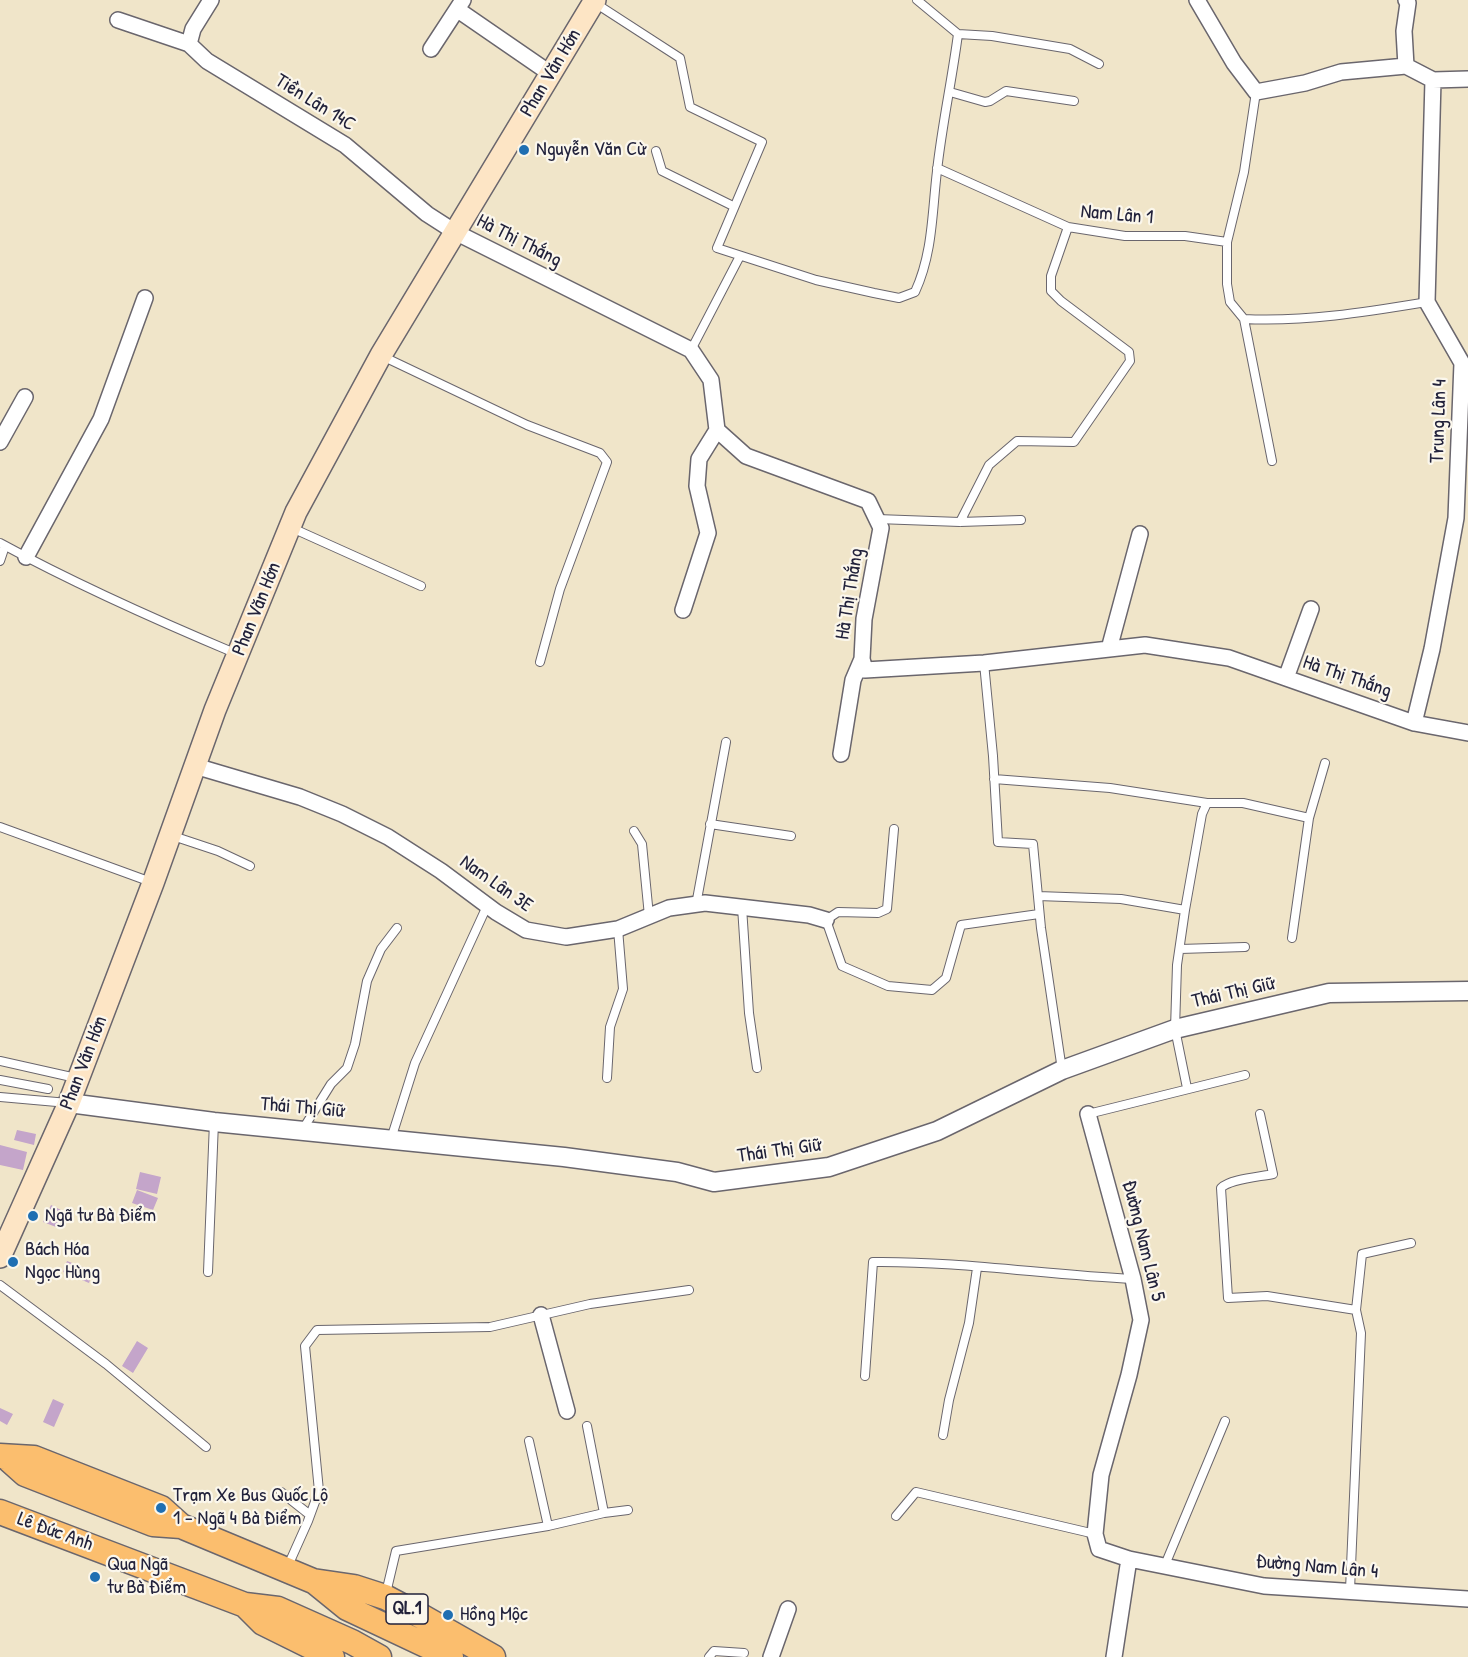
<!DOCTYPE html>
<meta charset="utf-8">
<style>
body{margin:0}
canvas{display:block;background:#f0e5c9}
</style>
<canvas width="1468" height="1657"></canvas>
<script>
const g = document.querySelector('canvas').getContext('2d');
g.lineJoin = 'round';
function fillPath(path, color) {
  g.fillStyle = color;
  g.fill(path, 'evenodd');
}
function stroke(path, color, width, dash) {
  g.strokeStyle = color;
  g.lineWidth = width;
  g.lineCap = dash ? 'butt' : 'round';
  g.setLineDash(dash || []);
  g.stroke(path);
}
function write(font, color, halo, rows, align = 'center') {
  g.font = font + ' "Patrick Hand",sans-serif';
  g.lineWidth = 4.5;
  g.setLineDash([]);
  g.textBaseline = 'middle';
  g.strokeStyle = halo;
  g.fillStyle = color;
  for (const [text, x, y, turn = 0] of rows) {
    g.save();
    g.translate(x, y);
    g.rotate((+turn || 0) * Math.PI / 180);
    g.textAlign = isNaN(turn) ? turn : align;
    if (halo) g.strokeText(text, 0, 0);
    g.fillText(text, 0, 0);
    g.restore();
  }
}
fillPath(new Path2D(`
 M17,1130l19,4 -2,11 -20,-5z
 M0,1145l27,7 -4,18 -23,-5z
 M140,1172l21,5 -4,17 -21,-5z
 M137,1190l21,8 -5,12 -21,-7z
 M51,1205l12,6 -7,16 -13,-5z
 M67,1261l26,10 -4,12 -26,-11z
 M137,1341l11,7 -15,25 -11,-7z
 M53,1399l11,5 -10,23 -11,-5z
 M0,1408l13,6 -6,11 -7,-4z`), '#c4a5ca');
const service = new Path2D(`
 M917,0l41,34
 M595,3l85,55 10,49 72,35 -45,106 99,32 58,13 25,5 16,-6c18,-39 17,-80 22,-121 5,-46 15,-91 21,-137
 M958,34l34,2 78,13 29,15
 M950,92l35,10 5,-1 16,-10 68,10
 M656,151l6,20 71,35
 M937,168l131,59 57,9h60l42,6v42l3,18 14,17c62,3 122,-7 183,-17
 M1227,242l17,-70 12,-80
 M1244,319l28,142
 M691,350l49,-94
 M382,356l145,69 73,28 7,9 -47,127 -20,73
 M877,519l83,3 61,-2
 M960,522l29,-57 28,-24 57,1 56,-81 -1,-9 -68,-51 -10,-10v-15l17,-49
 M292,528l129,58
 M0,543c77,42 156,77 237,111
 M0,561l5,-15
 M984,663l9,93 5,86 35,2 8,84 21,142
 M994,779l116,9 97,15
 M1309,818l16,-55
 M710,824l81,12
 M0,827l151,55
 M894,829l-7,80 -9,4 -40,-1 -12,8 16,46 46,20 44,4 14,-12 15,-53 78,-11
 M634,831l8,13 7,72
 M170,835l48,16 32,15
 M1038,896l83,3 64,11 -8,55 -2,64 12,59
 M696,905l30,-163
 M742,907l7,106 8,55
 M1185,910l17,-96 5,-11h36l66,15 -17,120
 M1180,949l65,-2
 M0,1061l76,17
 M607,1078l3,-51 13,-38 -5,-60
 M0,1080l48,9
 M0,1097l68,6
 M1088,1114l157,-39
 M1260,1114l13,60c-14,3 -43,5 -52,14l7,110 39,-2 89,14 5,23 -11,257
 M303,1129l28,-45 16,-16 8,-24 12,-63 14,-32 16,-21
 M391,1139l24,-76 72,-157
 M208,1272l6,-150
 M0,1285l106,79 100,83
 M1356,1310l6,-56 49,-11
 M865,1376l8,-114c87,-1 174,13 260,17
 M943,1435l6,-35 20,-77 8,-55
 M529,1441l19,85
 M281,1492l29,23
 M604,1513l24,-3
 M896,1516l20,-24 179,42
 M1165,1565l60,-144
 M287,1568l21,-47 11,-30 -14,-145 12,-16 173,-3 100,-23 99,-14
 M386,1593l10,-42 152,-25 56,-13 -17,-87
 M709,1657l5,-6 30,2`);
const minor = new Path2D(`
 M211,0l-18,29 -4,15 18,17 138,84 82,69 28,18 236,118 20,30 6,50 29,26 122,45 13,27 -17,91 -2,40 3,11 119,-7 161,-18 84,13 185,65 54,10
 M1197,0l37,63 22,29 49,-9 36,-11 65,-6
 M1406,0l2,3 -4,28 2,35 27,14 -6,222 35,61 -6,155 -24,131 -18,74
 M458,10l93,64
 M118,20l71,24
 M431,49l32,-49
 M1433,80l35,-1
 M0,442l25,-45
 M26,557l75,-138 44,-121
 M683,610l25,-77 -11,-47 2,-27 18,-29
 M1109,649l31,-115
 M1286,678l25,-69
 M841,754l12,-74 9,-21
 M195,766l105,31 42,17 46,23 53,34 55,41 30,18 40,7 52,-8 51,-21 36,-5 104,12 17,5
 M1088,1114l45,165 8,41 -12,55 -28,100 -6,59 4,15 30,10 135,27 204,13
 M541,1315l26,96
 M771,1657l17,-48
 M1114,1657l15,-98`);
const tertiary = new Path2D(`
 M69,1103l145,19 350,35 113,15 37,10 115,-15 108,-36 125,-61 113,-41 154,-36 139,-2`);
const secondary = new Path2D(`
 M0,1257l69,-154 84,-220 62,-173 81,-198 85,-157 214,-355`);
const trunk = new Path2D(`
 M0,1456l34,2 127,50 20,18
 M7,1458l18,16 128,50 28,2 132,55 41,6 31,10 34,18 74,42
 M0,1512l245,93 33,4 74,33 27,15
 M315,1582l32,26 104,49
 M245,1605l18,18 69,34`);
stroke(service, '#6a666d', 10);
stroke(minor, '#6a666d', 18);
stroke(tertiary, '#6a666d', 21);
stroke(secondary, '#6a666d', 24);
stroke(trunk, '#6a666d', 27);
stroke(service, '#fff', 8);
stroke(minor, '#fff', 15);
stroke(tertiary, '#fff', 18);
stroke(secondary, '#fde5c5', 21);
stroke(trunk, '#fbbe6e', 24);
for (const [x, y, r, color] of [
 [524,150,6,"#1f6fb2"],
 [33,1216,6,"#1f6fb2"],
 [13,1262,6,"#1f6fb2"],
 [161,1508,6,"#1f6fb2"],
 [95,1577,6,"#1f6fb2"],
 [448,1615,6,"#1f6fb2"]
]) {
  const dot = new Path2D();
  dot.arc(x, y, r, 0, 2 * Math.PI);
  g.fillStyle = color;
  g.fill(dot);
  stroke(dot, '#fbf7ec', 2);
}
for (const [x, y, w] of [
 [407,1609,42]
]) {
  const box = new Path2D();
  box.roundRect(x - w / 2, y - 15, w, 30, 4.5);
  g.fillStyle = '#fbf7ec';
  g.fill(box);
  stroke(box, '#22223b', 1.5);
}
write('bold 18px', '#22223b', null, [
 ["QL.1",407,1609]
]);
write('20px', '#22223b', '#fbf7ec', [
 ["Phan Văn Hớn",551,73,-59],
 ["Tiền Lân 14C",315,103,32],
 ["Nam Lân 1",1117,215,5],
 ["Hà Thị Thắng",519,241,27],
 ["Trung Lân 4",1439,421,-88],
 ["Hà Thị Thắng",850,594,-81],
 ["Phan Văn Hớn",257,609,-68],
 ["Hà Thị Thắng",1347,677,19],
 ["Nam Lân 3E",496,884,35],
 ["Thái Thị Giữ",1233,993,-13],
 ["Phan Văn Hớn",84,1063,-69],
 ["Thái Thị Giữ",302,1108,5],
 ["Thái Thị Giữ",779,1151,-8],
 ["Đường Nam Lân 5",1143,1241,76],
 ["Lê Đức Anh",55,1532,20],
 ["Đường Nam Lân 4",1317,1567,5]
]);
write('20px', '#22223b', '#fbf7ec', [
 ["Nguyễn Văn Cừ",536,150],
 ["Ngã tư Bà Điểm",45,1216],
 ["Bách Hóa",25,1250],
 ["Ngọc Hùng",25,1273],
 ["Trạm Xe Bus Quốc Lộ",173,1496],
 ["1 - Ngã 4 Bà Điểm",173,1519],
 ["Qua Ngã",107,1565],
 ["tư Bà Điểm",107,1588],
 ["Hồng Mộc",460,1615]
], 'left');
</script>
